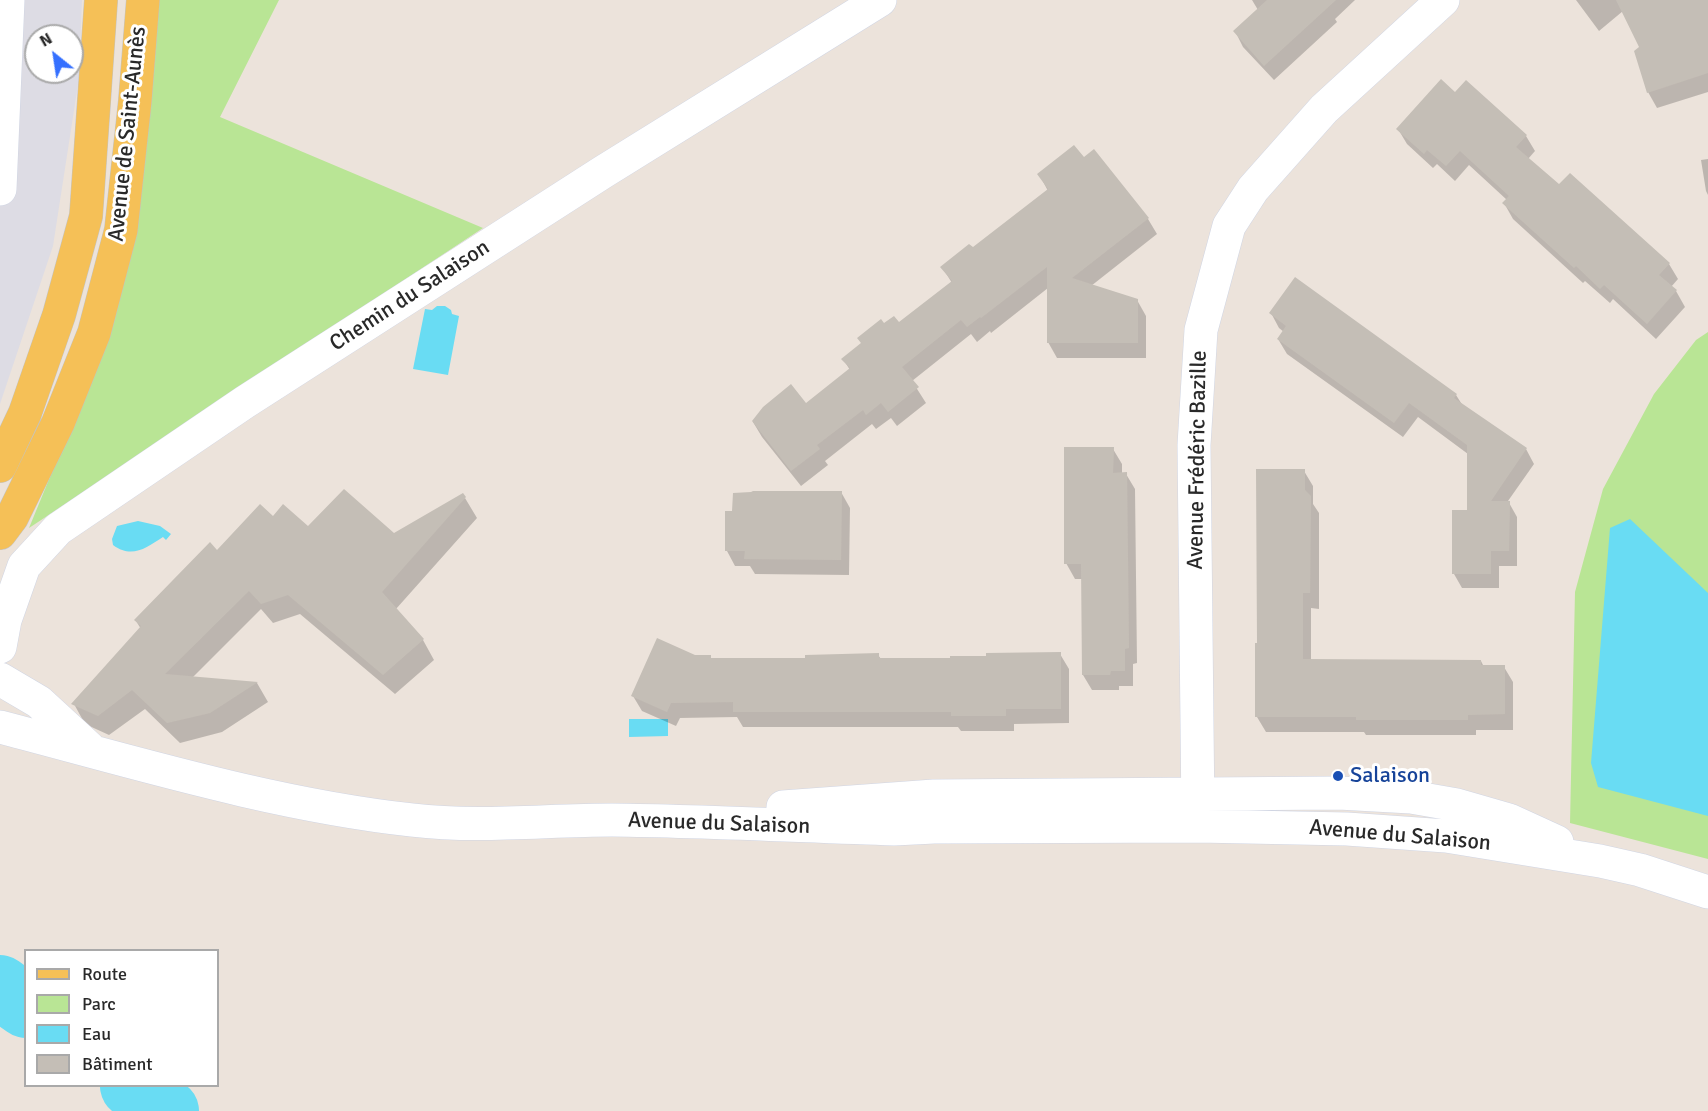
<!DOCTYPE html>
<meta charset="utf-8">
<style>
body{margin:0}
#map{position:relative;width:1708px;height:1111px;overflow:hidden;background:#ece3db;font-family:Signika,sans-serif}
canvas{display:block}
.legend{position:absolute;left:24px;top:949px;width:195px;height:138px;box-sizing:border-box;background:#fff;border:2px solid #a9a9a9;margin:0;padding:8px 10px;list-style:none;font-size:18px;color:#292929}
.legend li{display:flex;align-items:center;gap:12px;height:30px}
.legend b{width:30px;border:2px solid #a9a9a9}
.north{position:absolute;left:24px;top:24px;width:60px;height:60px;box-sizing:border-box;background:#fff;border:2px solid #a9a9a9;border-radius:50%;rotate:330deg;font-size:16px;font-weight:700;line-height:24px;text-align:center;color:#292929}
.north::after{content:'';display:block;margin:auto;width:21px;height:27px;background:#3570ff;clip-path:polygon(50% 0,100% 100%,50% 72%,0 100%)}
</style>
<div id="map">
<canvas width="1708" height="1111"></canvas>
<ul class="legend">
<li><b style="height:8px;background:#f5c057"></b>Route</li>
<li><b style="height:16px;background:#b9e595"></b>Parc</li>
<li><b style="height:16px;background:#69dcf3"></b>Eau</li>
<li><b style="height:16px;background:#c4beb6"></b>Bâtiment</li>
</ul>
<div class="north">N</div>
</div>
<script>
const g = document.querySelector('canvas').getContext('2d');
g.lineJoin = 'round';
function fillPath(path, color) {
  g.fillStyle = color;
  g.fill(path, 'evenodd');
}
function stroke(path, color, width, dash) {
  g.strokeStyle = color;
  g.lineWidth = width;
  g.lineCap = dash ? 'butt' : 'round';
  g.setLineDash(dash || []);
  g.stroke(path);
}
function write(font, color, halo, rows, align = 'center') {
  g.font = font + ' Signika,sans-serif';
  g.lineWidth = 6;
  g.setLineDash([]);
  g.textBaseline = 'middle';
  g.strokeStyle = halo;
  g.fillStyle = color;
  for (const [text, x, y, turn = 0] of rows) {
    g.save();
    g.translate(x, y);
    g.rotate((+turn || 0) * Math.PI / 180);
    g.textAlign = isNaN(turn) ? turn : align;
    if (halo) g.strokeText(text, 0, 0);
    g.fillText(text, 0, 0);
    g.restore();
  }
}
fillPath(new Path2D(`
 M0,0h82l-3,78 -26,168 -53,158zM36,36h36v36h-36z`), '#dddce4');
fillPath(new Path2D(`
 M157,0h122l-59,117 263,111 -454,300 76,-185z
 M1708,332v527l-138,-36 5,-231 28,-103 51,-95 42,-54z`), '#b9e595');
fillPath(new Path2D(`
 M437,306h8l6,4 1,4 7,2 -11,59 -35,-6 12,-60 7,1z
 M1630,519l78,74v223l-110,-29 -7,-24 19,-235z
 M138,521l22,5 11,8 -5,6 -3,-3c-17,11 -31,22 -50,8l-1,-6 5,-13z
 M629,719h39v17l-39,1z`), '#69dcf3');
fillPath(new Path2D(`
 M1252,0h103l-20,19 2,3 -63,58 -31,-33 -8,-16 23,-21z
 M1576,0h132v92l-51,16 -9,-16 -7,-44 -18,-37 -24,20z
 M1456,95l70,41 9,15 -7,8 31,28 110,77 9,15 -7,8 5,4 9,16 -29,32 -43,-40 -3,4 -25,-22 -2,2 -70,-64 -9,-16 3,-3 -38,-35 -14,16 -18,-17 -4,4 -26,-24 -9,-15z
 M1094,151l54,68 9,15 -66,52 46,14 9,16v42h-89l-9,-16v-54l-57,45 -1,-2 -13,11 -6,-8 -59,47 14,22 -29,23 -6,-8 -15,11 -4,-5 -47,37 3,4 -27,21 -39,-49 -9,-15 53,-17 44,-35 -7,-11 40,-34h16l53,-42 -10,-16 30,-18 76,-58 -9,-17 44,-15z
 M1708,159v36l-2,-4 -5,-31z
 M1271,313l185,82 7,11 63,43 8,15 -26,37 9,16v49h-18v22h-37l-8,-14 14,-62v-58l-50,-37 -15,20 -116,-83 -9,-15 6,-7 -5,-4z
 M1113,449l9,15v10h4l9,15 2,174 -4,1v22h-14v4h-27l-9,-15v-96h-8l-9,-16z
 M1304,471l9,15v18l6,9v96l-8,-1v52l170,1 3,6h20l9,15v48h-37v5h-110l-2,-3h-98l-9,-15z
 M841,492l9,16 -1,67 -94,-1 -5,-8h-15l-8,-15z
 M465,498l12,20 -81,91 27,31 11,20 -39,34 -95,-80 -27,9 -12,-14 -69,69 65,5 11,19 -46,30 -42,11 -35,-34 -36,26 -24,-11 -11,-20 67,-75 -5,-8 81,-69 56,-34 35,11 85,6z
 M1060,654l9,15v54l-55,1v7h-53l-3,-4h-215l-6,-10 -57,1 -4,8 -34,-15 -9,-15 62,-39 17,2h95l71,-4 3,4h71z`), '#0003');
stroke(new Path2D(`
 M0,987l26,19
 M132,1086l35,25`), '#69dcf3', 64);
fillPath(new Path2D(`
 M1267,0h69l-72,66 -31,-35z
 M1616,0h92v73l-61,20 -13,-42 5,-4z
 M1441,79l14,13 11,-12 61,55 -11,12 43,37 11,-11 100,90 -11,12 18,15 -30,34 -43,-39 -4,4 -24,-23 -2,2 -72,-65 7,-7 -49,-45 -14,15 -19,-16 -3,4 -28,-25z
 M1074,145l10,12 10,-8 55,69 -77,60 66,21v44h-91v-76l-66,51 -1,-1 -13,10 -6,-7 -59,47 17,20 -15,12 -16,13 -7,-9 -15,12 -3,-5 -46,35 3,4 -29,22 -39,-50 11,-14 28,-23 15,19 44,-35 -9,-9 20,-16 -4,-5 24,-19 3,4 10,-7 5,6 53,-41 -12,-14 29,-23 4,3 75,-58 -11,-15z
 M1295,277l162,117 -3,4 73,50 -36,53h19l-1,50h-18v23h-39v-64h15v-65l-58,-42 -15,20 -117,-84 9,-13 -17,-13z
 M1064,447h50l-1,26 14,-1 2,176 -4,1v22h-14l-1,4h-28l-1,-111h-17z
 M1256,469h49v21l6,6 -1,97h-7v66l178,1v5h24v49l-37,1v5h-112v-3h-101v-74h2z
 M344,489l50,44 69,-40 3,4 -84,95 42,47 -41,36 -95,-80 -27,9 -12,-13 -84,83 93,8 -48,31 -43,10 -35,-33 -34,26 -27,-12 70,-78 -7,-6 76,-78 7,8 43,-46 13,12 10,-12 25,22z
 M753,491h89l-1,69 -97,-1 1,-8h-20v-40h7l1,-18 18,-1z
 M657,638l38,17h16v3h94v-3l74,-2v5h71v-2h36v-3l75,-1v57h-55v7h-55v-4h-218v-10l-62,1 -4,9 -36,-16z`), '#c4beb6');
const minor = new Path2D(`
 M0,189l8,-189
 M0,647l5,-27 19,-54 34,-37 187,-127 358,-230 277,-172
 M0,679l39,23 50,46
 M0,727c134,35 274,78 412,93 66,8 134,0 200,0 94,1 188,6 282,9l40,-2 264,-1 149,3 99,7 154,25 40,9 68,22
 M783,807l151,-11 405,-3 72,4 46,8 52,15 48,22
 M1198,816l-4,-371 7,-115 28,-104 24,-37 71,-80 119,-109`);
const major = new Path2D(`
 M0,466l25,-53 34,-98 27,-99 15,-216
 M0,533l12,-16 46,-94 36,-90 27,-103 14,-129 8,-101`);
stroke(minor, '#d0d5e3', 34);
stroke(major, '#c3c3c3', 34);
stroke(minor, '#fff', 33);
stroke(major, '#f5c057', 33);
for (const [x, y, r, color] of [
 [1338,776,6,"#1a4fb4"]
]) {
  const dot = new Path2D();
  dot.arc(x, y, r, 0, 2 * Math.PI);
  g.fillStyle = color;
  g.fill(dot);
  stroke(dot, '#fff', 2);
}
write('22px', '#292929', '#fff', [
 ["Avenue de Saint-Aunès",128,134,-84],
 ["Chemin du Salaison",410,296,-33],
 ["Avenue Frédéric Bazille",1198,460,-89],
 ["Avenue du Salaison",719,824,2],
 ["Avenue du Salaison",1400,836,5]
]);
write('22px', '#164399', '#fff', [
 ["Salaison",1350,776]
], 'left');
</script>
